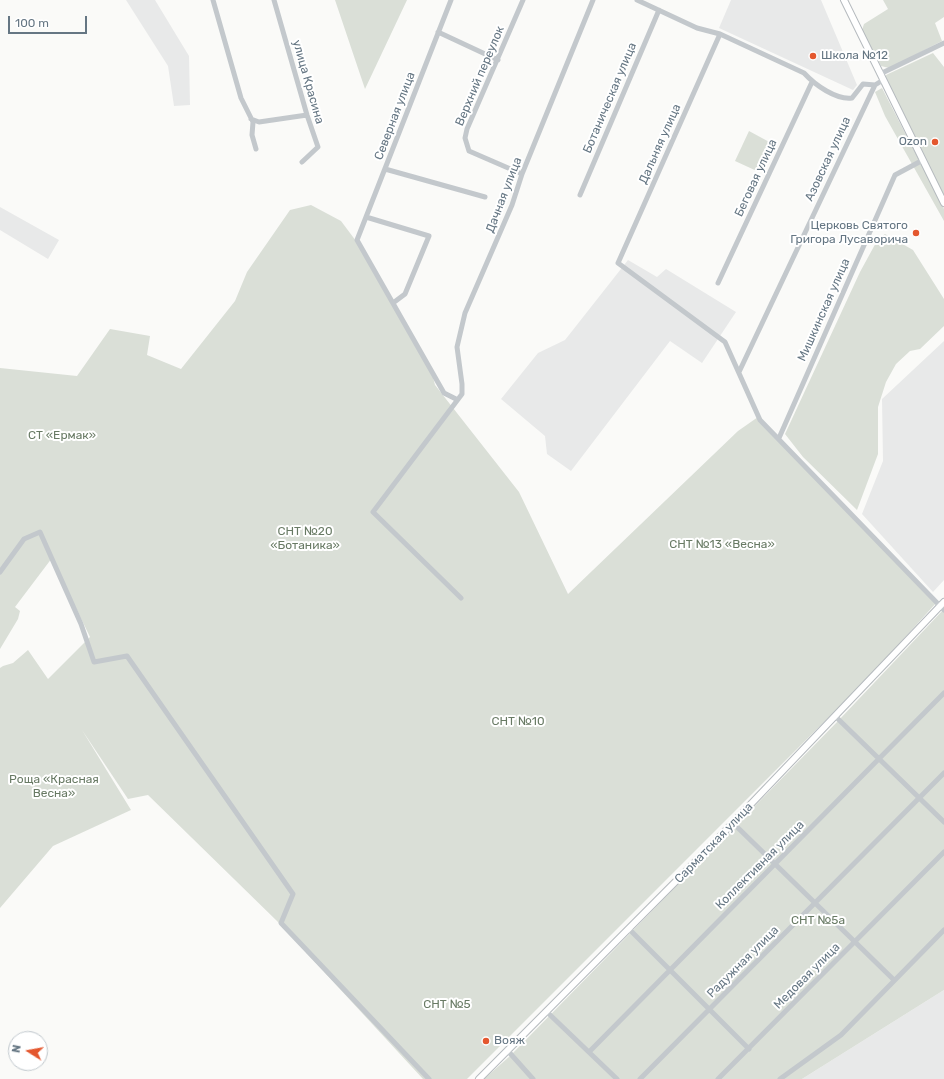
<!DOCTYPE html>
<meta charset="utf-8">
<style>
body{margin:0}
#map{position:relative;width:944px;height:1079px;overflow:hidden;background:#fafaf8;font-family:Rubik,sans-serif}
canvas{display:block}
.north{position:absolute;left:8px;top:1031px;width:40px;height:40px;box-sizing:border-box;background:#fff;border:1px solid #c1c8cd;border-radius:50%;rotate:281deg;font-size:11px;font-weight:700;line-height:16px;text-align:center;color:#657683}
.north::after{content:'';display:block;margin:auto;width:14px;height:18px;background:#e4572e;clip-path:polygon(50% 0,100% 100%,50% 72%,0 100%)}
.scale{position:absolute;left:8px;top:16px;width:79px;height:18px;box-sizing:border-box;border:2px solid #657683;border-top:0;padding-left:5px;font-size:12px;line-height:14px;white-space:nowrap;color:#657683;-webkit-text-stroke:3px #fff;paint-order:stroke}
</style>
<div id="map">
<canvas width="944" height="1079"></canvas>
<div class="north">N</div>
<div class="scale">100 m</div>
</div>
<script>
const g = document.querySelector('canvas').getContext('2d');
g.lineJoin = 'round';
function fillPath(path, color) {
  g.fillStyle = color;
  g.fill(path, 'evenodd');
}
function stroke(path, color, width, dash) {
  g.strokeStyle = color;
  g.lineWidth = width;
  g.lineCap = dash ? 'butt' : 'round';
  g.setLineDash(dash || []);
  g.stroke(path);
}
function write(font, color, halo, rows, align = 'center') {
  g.font = font + ' Rubik,sans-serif';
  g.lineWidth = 4;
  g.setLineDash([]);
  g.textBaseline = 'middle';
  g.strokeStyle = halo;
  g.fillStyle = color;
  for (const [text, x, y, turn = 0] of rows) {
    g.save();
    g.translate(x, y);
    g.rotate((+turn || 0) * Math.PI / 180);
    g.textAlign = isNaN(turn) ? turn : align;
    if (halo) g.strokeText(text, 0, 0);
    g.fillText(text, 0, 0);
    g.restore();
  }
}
fillPath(new Path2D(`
 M126,0h29l34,56 1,49 -16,1 -6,-40z
 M731,0h90l36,85 -4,5 -134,-62z
 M0,207l59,33 -11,19 -48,-29z
 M628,260l29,17 9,-8 70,43 -34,51 -32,-22 -99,130 -24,-17 -2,-18 -44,-37 37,-46 27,-13z
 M944,341v239l-11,12 -71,-78 21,-53 -1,-62z
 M944,990v89h-142z`), '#e8e9e9');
fillPath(new Path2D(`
 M335,0h72l-42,89z
 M883,0h61v17l-9,6 7,18 -53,27 -8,-2 -19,-36 2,-6 24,-15z
 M933,53l11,14v131l-59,-118 1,-5z
 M882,88l62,121v12l-59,-105 -10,-24z
 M749,131l24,13 -14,28 -24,-11z
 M311,205l30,16 18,24 71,120 5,20 84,107 49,102 170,-163 20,-14 179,185 -66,73 -404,404h-44l-145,-157 -130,-127 -20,4 -46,-69 49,80 -78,36 -53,62v-240l3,-2 10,-3 15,-13 20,29 42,-42 -38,-79 -37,49 5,4 -2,8 -18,30v-281l77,8 33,-47 40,7 -3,19 34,14 54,-68 12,-29 43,-62z
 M885,234l28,16 31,49v27l-24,23 -10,2 -14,13 -10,18 -8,25v47l-21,56 -54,-53 -18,-23 75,-162 18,-33z
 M944,609v381l-142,89h-318l26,-23 328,-335z`), '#dadfd7');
const major = new Path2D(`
 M844,0l100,203
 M479,1079l227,-228 238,-249`);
stroke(major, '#b5babe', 8);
stroke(new Path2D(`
 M213,0l28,98 12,24 -1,13 4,14
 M274,0l33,115 11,32 -16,15
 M451,0l-94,240 87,153 12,6
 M637,0l60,28 23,6 84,39c11,12 32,27 48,25l11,-14 12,1 8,-5
 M438,32l60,28
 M720,34l-102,229 107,79 35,78 184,190
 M880,74l64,-31
 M251,119l8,3 48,-7
 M385,169l100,28
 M522,174l-53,-23 -4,-13 2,-9 56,-129
 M580,195l79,-185
 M366,217l63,19 -24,58 -12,9
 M718,283l94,-201
 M739,372l136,-287
 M779,438l116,-263 28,-15
 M0,572l24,-33 16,-7 41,92 13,38 33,-6 166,238 -12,29 148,156
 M461,598l-88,-86 89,-118v-10l-5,-37 8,-34 47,-108 10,-31 71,-174
 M835,716l109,106
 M733,823l161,157
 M629,929l120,120
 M547,1012l70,67
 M508,1051l25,28
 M590,1051l354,-358
 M640,1079l304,-306
 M718,1079l226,-227
 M780,1079l61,-44 103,-105`), '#c3c8cc', 5);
stroke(major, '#fff', 6);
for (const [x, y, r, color] of [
 [813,56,4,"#e4572e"],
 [935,142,4,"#e4572e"],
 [916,233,4,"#e4572e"],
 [486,1041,4,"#e4572e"]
]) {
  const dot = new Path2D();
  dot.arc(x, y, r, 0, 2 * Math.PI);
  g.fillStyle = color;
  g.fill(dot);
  stroke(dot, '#fff', 1.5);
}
write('12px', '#657683', '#fff', [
 ["Школа №12",821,56],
 ["Ozon",927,142,"right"],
 ["Церковь Святого",908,226,"right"],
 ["Григора Лусаворича",908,240,"right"],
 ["Вояж",494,1041]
], 'left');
write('12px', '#657683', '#fff', [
 ["Верхний переулок",480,76,-67],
 ["улица Красина",308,82,74],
 ["Ботаническая улица",610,98,-67],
 ["Северная улица",395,116,-69],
 ["Дальняя улица",660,144,-66],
 ["Азовская улица",828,159,-65],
 ["Беговая улица",756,178,-65],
 ["Дачная улица",504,195,-69],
 ["Мишкинская улица",824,310,-66],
 ["Сарматская улица",714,843,-46],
 ["Коллективная улица",760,865,-45],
 ["Радужная улица",743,962,-45],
 ["Медовая улица",807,976,-45]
]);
write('12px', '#687a64', '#fff', [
 ["СТ «Ермак»",62,436],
 ["СНТ №20",305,532],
 ["«Ботаника»",305,546],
 ["СНТ №13 «Весна»",722,545],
 ["СНТ №10",518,722],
 ["Роща «Красная",54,780],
 ["Весна»",54,794],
 ["СНТ №5а",818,921],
 ["СНТ №5",447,1005]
]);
</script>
